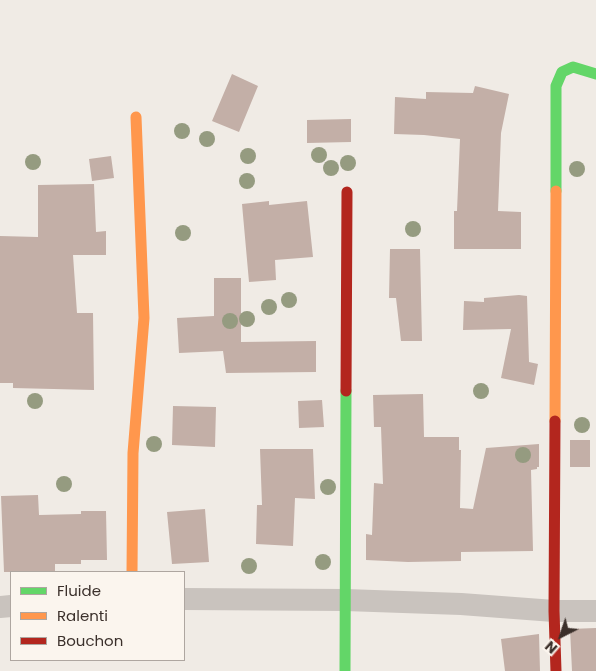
<!DOCTYPE html>
<style>
body{margin:0}
#map{position:relative;width:596px;height:671px;overflow:hidden;background:#f0ebe5;font-family:Poppins,sans-serif}
canvas{display:block}
.legend{position:absolute;left:10px;top:571px;width:175px;height:90px;box-sizing:border-box;background:#fbf5ee;border:1px solid #aea6a0;margin:0;padding:6px 9px;list-style:none;font-size:15px;color:#3b302b}
.legend li{display:flex;align-items:center;gap:10px;height:25px}
.legend b{width:25px;border:1px solid #aea6a0}
.north{position:absolute;left:536px;top:611px;width:50px;height:50px;-webkit-text-stroke:4px #fbf5ee;paint-order:stroke;rotate:221deg;font-size:14px;font-weight:700;line-height:20px;text-align:center;color:#3b302b}
.north::after{content:'';display:block;margin:auto;width:18px;height:22px;background:#3b302b;clip-path:polygon(50% 0,100% 100%,50% 72%,0 100%)}
</style>
<div id="map">
<canvas width="596" height="671"></canvas>
<ul class="legend">
<li><b style="height:6px;background:#63d668"></b>Fluide</li>
<li><b style="height:6px;background:#ff974d"></b>Ralenti</li>
<li><b style="height:6px;background:#b3261e"></b>Bouchon</li>
</ul>
<div class="north">N</div>
</div>
<script>
const g = document.querySelector('canvas').getContext('2d');
g.lineJoin = 'round';
function fillPath(path, color) {
  g.fillStyle = color;
  g.fill(path, 'evenodd');
}
function stroke(path, color, width, dash) {
  g.strokeStyle = color;
  g.lineWidth = width;
  g.lineCap = dash ? 'butt' : 'round';
  g.setLineDash(dash || []);
  g.stroke(path);
}
fillPath(new Path2D(`
 M232,74l26,12 -19,46 -27,-11z
 M475,86l34,8 -8,39 -3,78 23,1v37h-67v-38h3l3,-72 -36,-4 -30,-1 1,-37 31,2v-7l47,1z
 M351,119v23l-44,1v-23z
 M111,156l3,22 -22,3 -3,-22z
 M94,184l2,48 10,-1v24h-33l4,58h16l1,77 -81,-2v-5h-13v-147l38,1v-52z
 M269,201v4l38,-4 6,56 -38,3 1,20 -27,2 -7,-78z
 M390,249h30l2,92h-21l-5,-43h-7z
 M214,278h27v64l75,-1v31l-90,1 -3,-22 -44,2 -2,-35 37,-2z
 M519,295l8,1 2,66 9,2 -4,21 -33,-7 10,-49 -48,1 1,-29 20,1v-4z
 M423,394l1,43h35v13h2l-1,58 13,1 13,-61 53,-4v23h-2v2l-6,1 2,81 -72,1v9l-53,1 -42,-2v-26l6,1 2,-52 9,1 -2,-57h-7l-1,-32z
 M322,400l2,27 -25,1 -1,-27z
 M173,406l43,1 -1,40 -43,-2z
 M570,440h20v27h-20z
 M260,449h53l2,50 -20,-1 -2,48 -37,-2 1,-39h5z
 M38,495l1,20 42,-1v-3h25l1,49h-26v4h-26v8h-51l-3,-76z
 M205,509l4,53 -37,2 -5,-52z
 M596,628v43h-24l-2,-42z
 M539,634l1,37h-35l-4,-32z`), '#c3afa7');
stroke(new Path2D(`
 M184,599l161,1 116,4 93,7h42
 M0,607l11,-1`), '#c9c3be', 22);
stroke(new Path2D(`
 M556,191v-105l6,-14 11,-5 23,7
 M345,671l1,-280`), '#63d668', 11);
stroke(new Path2D(`
 M555,421l1,-230
 M132,572l1,-119 11,-135 -8,-201`), '#ff974d', 11);
stroke(new Path2D(`
 M346,391l1,-199
 M555,421l-1,190 2,60`), '#b3261e', 11);
g.fillStyle = '#959b80';
for (const [x, y] of [
 [182,131],
 [207,139],
 [319,155],
 [248,156],
 [33,162],
 [348,163],
 [331,168],
 [577,169],
 [247,181],
 [413,229],
 [183,233],
 [289,300],
 [269,307],
 [247,319],
 [230,321],
 [481,391],
 [35,401],
 [582,425],
 [154,444],
 [523,455],
 [64,484],
 [328,487],
 [323,562],
 [249,566]
]) {
  g.beginPath();
  g.arc(x, y, 8, 0, 2 * Math.PI);
  g.fill();
}
</script>
